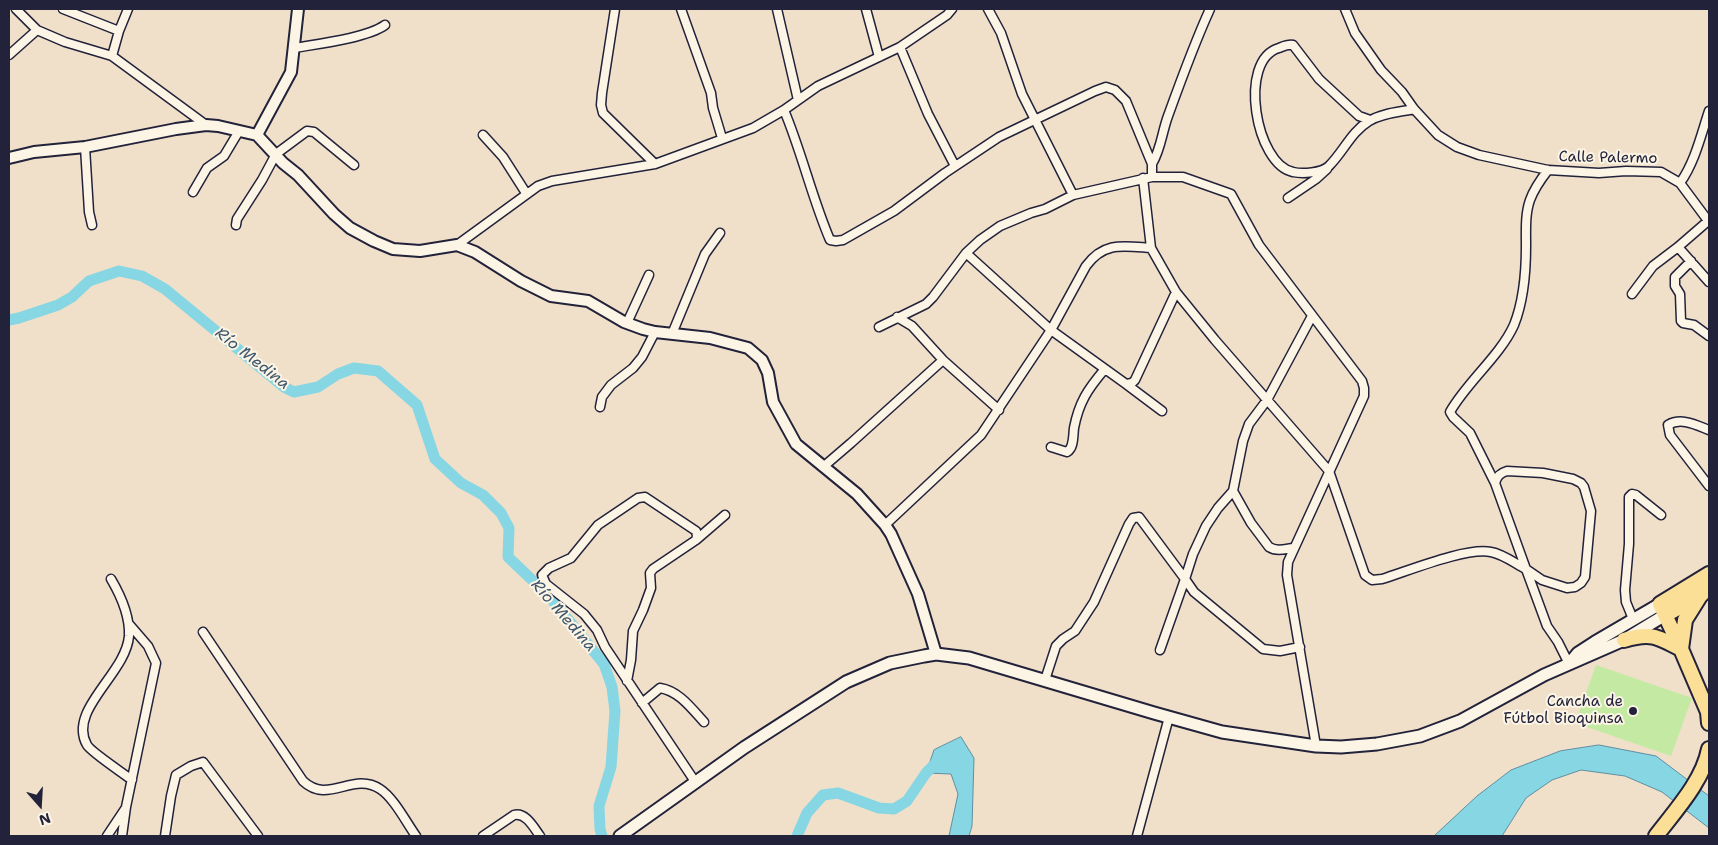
<!DOCTYPE html>
<meta charset="utf-8">
<style>
body{margin:0}
#map{position:relative;width:1718px;height:845px;overflow:hidden;background:#f1e0c9;font-family:"Shantell Sans",sans-serif}
canvas{display:block}
.frame{position:absolute;inset:0;border:10px solid #22223b;pointer-events:none}
.north{position:absolute;left:15px;top:780px;width:50px;height:50px;-webkit-text-stroke:4px #fcf5e5;paint-order:stroke;rotate:161deg;font-size:14px;font-weight:700;line-height:20px;text-align:center;color:#22223b}
.north::after{content:'';display:block;margin:auto;width:18px;height:22px;background:#22223b;clip-path:polygon(50% 0,100% 100%,50% 72%,0 100%)}
</style>
<div id="map">
<canvas width="1718" height="845"></canvas>
<div class="frame"></div>
<div class="north">N</div>
</div>
<script>
const g = document.querySelector('canvas').getContext('2d');
g.lineJoin = 'round';
function fillPath(path, color) {
  g.fillStyle = color;
  g.fill(path, 'evenodd');
}
function stroke(path, color, width, dash) {
  g.strokeStyle = color;
  g.lineWidth = width;
  g.lineCap = dash ? 'butt' : 'round';
  g.setLineDash(dash || []);
  g.stroke(path);
}
function write(font, color, halo, rows, align = 'center') {
  g.font = font + ' "Shantell Sans",sans-serif';
  g.lineWidth = 4;
  g.setLineDash([]);
  g.textBaseline = 'middle';
  g.strokeStyle = halo;
  g.fillStyle = color;
  for (const [text, x, y, turn = 0] of rows) {
    g.save();
    g.translate(x, y);
    g.rotate((+turn || 0) * Math.PI / 180);
    g.textAlign = isNaN(turn) ? turn : align;
    if (halo) g.strokeText(text, 0, 0);
    g.fillText(text, 0, 0);
    g.restore();
  }
}
fillPath(new Path2D(`
 M1596,665l96,33 -21,58 -96,-33z`), '#c3e9a3');
const water = new Path2D(`
 M961,737l13,21 -2,68 -3,10h-20l9,-42 -7,-20 -25,-1 8,-23z
 M1599,745l57,11 53,40v32l-47,-36 -37,-16 -44,-6 -29,10 -26,18 -24,38h-68l43,-40 34,-26 49,-19z`);
fillPath(water, '#87d6e3');
stroke(water, '#5f8ea0', 1);
stroke(new Path2D(`
 M9,320l10,-2 39,-13 14,-8 17,-16 30,-10 23,5 23,13 119,98 10,5 24,-5 20,-13 16,-6 24,3 39,34 18,54 26,24 22,12 18,18 8,15 -1,29 41,39 55,68 8,23 3,24 -4,56 -12,39 1,23 2,7
 M797,836l10,-23 16,-18 15,-2 41,15 15,1 13,-8 19,-28 11,-11`), '#87d6e3', 11);
const minor = new Path2D(`
 M16,9l21,21 28,12 47,14 94,69
 M63,9l56,22
 M615,9l-13,84 -1,12 2,8 52,51
 M681,9l30,84 2,15 9,30
 M777,9l21,91
 M866,9l13,48
 M988,9l13,24 21,61 51,101
 M1345,9l10,24 26,37 21,22 12,17 24,26 19,12 22,8 69,15 51,3 27,-2 35,1 19,11 29,39
 M900,47l28,67 27,52
 M294,48c23,-4 73,-10 91,-23
 M9,55l28,-25
 M112,56l7,-25 9,-22
 M784,110c18,43 28,88 46,130l6,1 7,-1 51,-29 51,-38 54,-36 96,-46 11,-4 9,3 11,11 26,63v13
 M1370,120l-11,-4 -40,-37 -26,-34c-5,-1 -9,1 -14,3 -42,12 -23,117 14,124 9,2 29,1 36,-6 15,-15 22,-34 40,-45 13,-8 31,-9 45,-12
 M483,135l20,22 23,36
 M85,147l4,65 3,13
 M1152,164c9,-15 10,-32 16,-48 13,-36 26,-72 42,-107
 M1143,178l8,70 25,44 39,48 114,131 36,104 7,5 10,-1c26,-8 84,-32 109,-27 12,2 25,12 35,17l21,57 11,16 11,22
 M1680,183c15,-21 21,-48 29,-72
 M193,192l14,-24 17,-12 15,-25
 M1288,198l28,-19 11,-10
 M236,225l1,-6 25,-39 14,-26 31,-23 7,1 40,33
 M457,245l81,-59 14,-5 103,-17 98,-36 31,-18 34,-24 82,-39 47,-32 5,-6
 M1678,247l31,35
 M966,253l85,77 75,54 6,-1 3,-3 41,-88
 M1691,261l-16,16v9l5,8 1,27 2,2 11,2 15,11
 M1632,294l21,-28 25,-19 30,-26
 M897,317l15,9 31,34
 M627,323l22,-48
 M879,327l47,-23 7,-7 33,-44 14,-13 20,-14 31,-13 14,-4 28,-14 79,-18h31l48,17 28,51 103,136 2,7v8l-76,166 -1,13 29,171
 M672,334l33,-80 15,-21
 M1126,384l36,27
 M600,407l2,-10 9,-12 22,-17 9,-11 13,-25
 M1709,430c-13,-5 -28,-13 -41,-5l2,10 39,51
 M1051,447l16,5c7,-4 6,-16 7,-24 5,-26 14,-39 30,-58
 M823,467l28,-24 92,-83 56,50
 M1507,471l36,2 30,6 8,4 3,4 7,24 -6,66 -4,6 -6,4 -8,1 -25,-8 -16,-11 -31,-86c2,-7 5,-10 12,-12z
 M1495,483l-25,-50 -17,-16 -3,-5c17,-30 50,-56 64,-87 10,-25 12,-53 12,-79 0,-16 -1,-32 4,-46 4,-11 11,-21 18,-30
 M1233,491l18,32 18,24c8,5 16,2 24,1
 M885,525l96,-90 70,-105 35,-64c18,-25 38,-20 65,-18
 M696,540l29,-25
 M111,579c10,17 19,37 18,57 -3,38 -62,74 -42,109 4,7 36,28 45,35
 M1633,619l-7,-17 -1,-12 4,-46v-47l3,-3 4,1 25,20
 M203,632l100,149c25,24 50,-10 77,8 14,9 26,33 36,47
 M1300,647l-20,4 -17,-2 -69,-57 -9,-13 8,-25 13,-28 12,-18 15,-17 10,-50 6,-17 18,-24 45,-84
 M1045,680l11,-34 7,-7 12,-8 19,-29 35,-78 4,-6 6,-1 46,62 -25,71
 M627,681l4,-21 2,-29 10,-21 8,-22 -1,-15 3,-4 43,-29 1,-4 -1,-5 -51,-34 -7,1 -40,27 -27,33 -22,10 -7,7 4,9 38,30 13,16 8,17 91,136
 M642,703l18,-15c19,3 31,20 44,34
 M107,836l18,-27
 M122,836l4,-29 30,-144 -8,-17 -19,-22
 M165,836l6,-40 5,-21 15,-9 12,-4 55,74
 M483,836l31,-21c12,-3 20,13 26,21
 M1137,836l32,-119`);
const tertiary = new Path2D(`
 M257,135l34,-63 7,-63
 M9,158l25,-6 51,-5 91,-18 30,-4 12,1 39,9 26,28 15,12 36,39 16,14 24,13 19,8 27,2 37,-6 18,7 46,29 30,15 37,5 36,21 19,7 12,3 55,6 38,10 14,12 6,13 5,29 23,42 61,50 28,31 6,9 27,60 18,60`);
const secondary = new Path2D(`
 M1573,659l5,-6 17,-11 65,-38
 M620,836l125,-89 101,-65 44,-19 34,-7 12,-2 33,4 185,55 68,19 94,14 25,1 36,-3 43,-8 40,-15 84,-46 80,-35 41,-25`);
const trunk = new Path2D(`
 M1709,574l-49,30 21,45 27,63 1,11
 M1665,615l35,-19 9,-9
 M1624,640c26,-8 33,-4 57,9
 M1681,649l4,-29 15,-24
 M1656,836c19,-25 47,-55 53,-87`);
stroke(minor, '#22223b', 11);
stroke(tertiary, '#22223b', 14);
stroke(secondary, '#22223b', 15);
stroke(trunk, '#22223b', 18);
stroke(minor, '#fcf5e5', 8);
stroke(tertiary, '#fcf5e5', 10);
stroke(secondary, '#fcf5e5', 11);
stroke(trunk, '#fbdf96', 14);
for (const [x, y, r, color] of [
 [1633,711,5,"#22223b"]
]) {
  const dot = new Path2D();
  dot.arc(x, y, r, 0, 2 * Math.PI);
  g.fillStyle = color;
  g.fill(dot);
  stroke(dot, '#fcf5e5', 2);
}
write('15px', '#22223b', '#fcf5e5', [
 ["Calle Palermo",1608,158,1]
]);
write('15px', '#22223b', '#fcf5e5', [
 ["Cancha de",1623,702],
 ["Fútbol Bioquinsa",1623,719]
], 'right');
write('italic 16px', '#40586d', '#fcf5e5', [
 ["Río Medina",252,359,38],
 ["Río Medina",563,616,49]
]);
</script>
